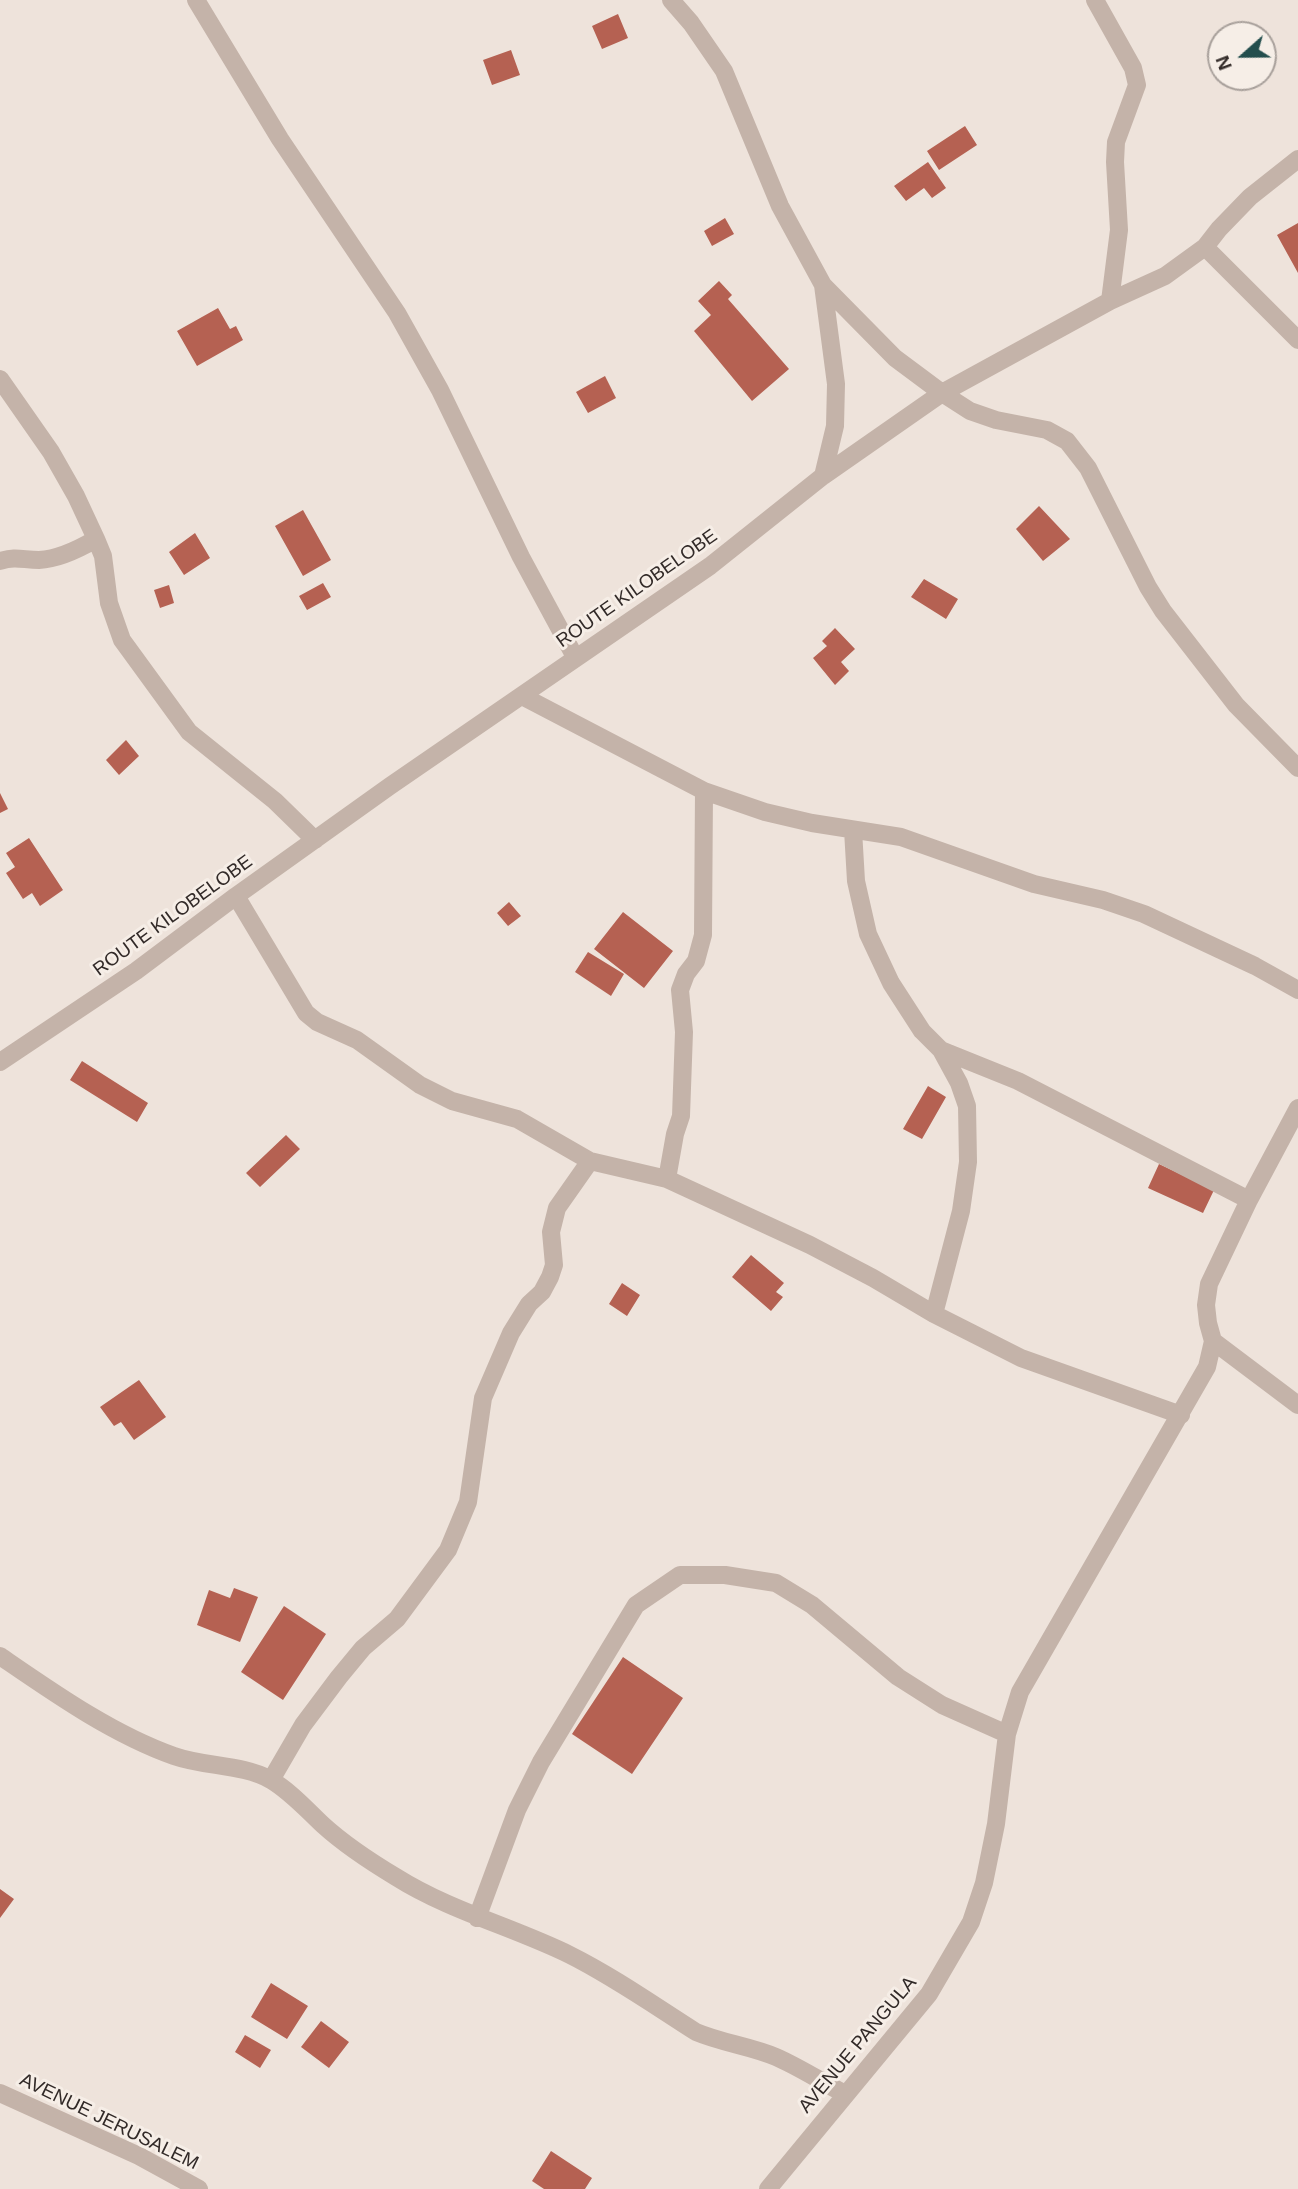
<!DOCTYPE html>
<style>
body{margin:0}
#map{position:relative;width:1298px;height:2189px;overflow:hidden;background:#eee3db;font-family:Helvetica,sans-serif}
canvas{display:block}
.north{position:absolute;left:1207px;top:21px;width:70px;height:70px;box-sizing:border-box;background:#f6eee7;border:2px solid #a8a09b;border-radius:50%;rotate:249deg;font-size:19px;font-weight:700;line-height:28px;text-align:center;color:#322a28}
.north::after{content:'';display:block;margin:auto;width:24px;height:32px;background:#234e4d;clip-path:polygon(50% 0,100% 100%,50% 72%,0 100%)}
</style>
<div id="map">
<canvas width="1298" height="2189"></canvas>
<div class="north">N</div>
</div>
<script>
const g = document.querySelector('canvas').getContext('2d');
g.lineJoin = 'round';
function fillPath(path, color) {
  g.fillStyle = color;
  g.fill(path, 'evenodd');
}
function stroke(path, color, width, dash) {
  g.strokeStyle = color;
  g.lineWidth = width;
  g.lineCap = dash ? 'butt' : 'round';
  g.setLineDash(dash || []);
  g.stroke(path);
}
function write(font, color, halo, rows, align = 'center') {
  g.font = font + ' Helvetica,sans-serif';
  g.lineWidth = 6;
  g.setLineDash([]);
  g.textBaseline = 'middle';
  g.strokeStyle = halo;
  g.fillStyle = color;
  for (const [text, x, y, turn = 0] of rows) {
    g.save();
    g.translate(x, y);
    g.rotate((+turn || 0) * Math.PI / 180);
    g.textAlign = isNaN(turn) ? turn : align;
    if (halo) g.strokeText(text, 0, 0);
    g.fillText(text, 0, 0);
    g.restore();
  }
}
fillPath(new Path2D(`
 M618,14l10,24 -26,11 -10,-23z
 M511,50l9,25 -28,10 -9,-25z
 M965,126l12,19 -38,25 -12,-19z
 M928,162l18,26 -14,10 -8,-10 -18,13 -12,-15z
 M725,218l9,16 -22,12 -8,-15z
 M1298,223v50l-21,-38z
 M719,281l13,14 -4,4 61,70 -37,32 -58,-70 17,-16 -13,-14z
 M218,308l12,21 6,-3 7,14 -46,26 -20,-35z
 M605,376l11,22 -28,15 -12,-21z
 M1039,506l31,33 -27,22 -27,-32z
 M303,510l28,50 -28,16 -28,-50z
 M195,533l15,25 -26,17 -15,-23z
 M924,579l34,20 -12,20 -35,-22z
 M323,583l8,14 -24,13 -8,-14z
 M169,585l5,18 -14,5 -6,-18z
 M835,628l20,21 -14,13 8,9 -14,14 -22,-27 14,-12 -5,-5z
 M126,740l13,16 -20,19 -13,-15z
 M0,793l8,16 -8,4z
 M29,838l34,52 -23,16 -8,-13 -9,6 -17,-26 9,-6 -9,-14z
 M509,902l12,14 -13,10 -11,-13z
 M623,912l50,39 -29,37 -50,-39z
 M588,952l36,22 -13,22 -36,-24z
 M82,1061l66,42 -11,19 -67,-42z
 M928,1086l18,11 -24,42 -19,-10z
 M286,1135l14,14 -40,38 -14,-14z
 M1159,1164l55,26 -11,23 -55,-25z
 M751,1255l33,28 -8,9 7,5 -12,14 -39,-34z
 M622,1283l18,12 -13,21 -18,-12z
 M139,1380l27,37 -32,23 -13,-18 -7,4 -14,-19z
 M234,1588l24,9 -18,45 -43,-17 12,-35 21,8z
 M284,1606l42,28 -43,66 -42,-28z
 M623,1657l60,41 -51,76 -60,-40z
 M0,1889l14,10 -14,19z
 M271,1983l37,23 -21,33 -36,-22z
 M321,2021l28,21 -20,26 -28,-21z
 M245,2035l26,15 -11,18 -25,-16z
 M551,2151l41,27 -7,11h-41l-12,-8z`), '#b56152');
stroke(new Path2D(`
 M196,0l84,139 117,174 43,77 81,167 54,100
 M671,0l20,23 33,48 56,135 43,79 72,73 47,35 28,18 26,9 51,10 20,11 21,27 60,119 15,24 73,94 62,63
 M1095,0l38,68 4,17 -21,57 -1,20 4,68 -9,71
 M1205,247l93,93
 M0,379l51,73 25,44 20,43 7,17 6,47 13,37 67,92 86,69 40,39
 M823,476l12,-50 1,-42 -13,-99
 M0,561c16,-5 23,-1 39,-1 20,-1 40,-11 57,-21
 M522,696l182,95 61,21 47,11 89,14 133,47 69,16 41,14 111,52 43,24
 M853,830l3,51 12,53 23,49 31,48 19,19 18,33 8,23 1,56 -7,49 -27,103
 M236,896l70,117 11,9 40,18 63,45 32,16 65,18 73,42 77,18 143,66 63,33 61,36 87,44 160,57
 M941,1050l77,31 231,119
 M0,1062l136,-91 100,-75 154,-110 320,-220 113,-90 119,-83 168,-92 55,-25 40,-29 14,-18 31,-32 48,-38
 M667,1179l8,-45 6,-18 3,-84 -4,-42 6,-16 10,-13 7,-26 1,-144
 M1213,1341l85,64
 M0,1656c54,37 112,78 174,100 31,11 68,8 97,24 20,12 35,29 52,45 22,20 48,37 73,52 54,34 117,50 174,78 44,22 85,51 126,77 26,11 54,14 80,25 23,10 46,25 69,37
 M271,1780l32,-55 36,-48 24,-29 34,-29 51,-69 20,-48 15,-104 28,-65 18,-29 13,-12 8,-15 4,-12 -3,-33 6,-24 33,-47
 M477,1918l40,-108 24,-48 95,-157 44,-30h45l51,8 36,22 86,72 44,28 65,29
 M0,2093l139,63 60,33
 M768,2189l161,-195 42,-72 13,-39 12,-59 11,-90 13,-42 187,-325 6,-26 -5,-18 -2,-18 3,-21 40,-84 49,-92`), '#c4b3a9', 18);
write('19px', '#322a28', '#f6eee7', [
 ["ROUTE KILOBELOBE",637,589,-35],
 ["ROUTE KILOBELOBE",173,916,-36],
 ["AVENUE PANGULA",858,2045,-50],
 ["AVENUE JERUSALEM",109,2122,26]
]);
</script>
